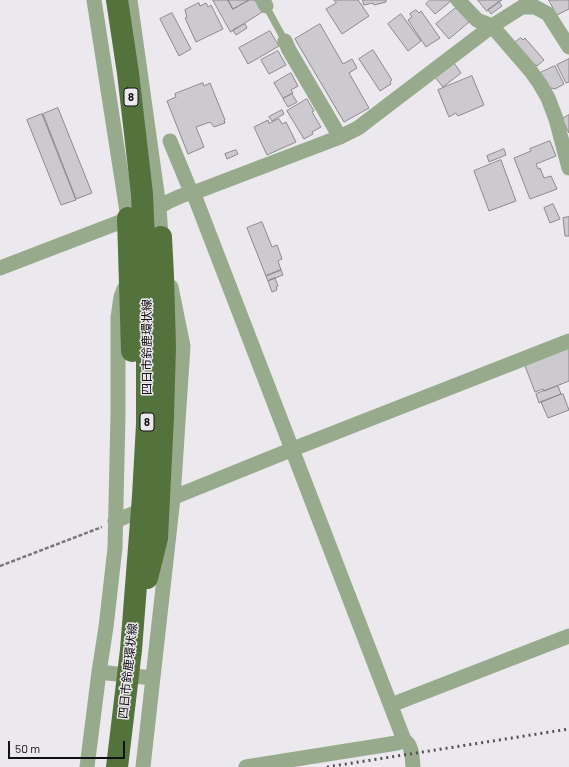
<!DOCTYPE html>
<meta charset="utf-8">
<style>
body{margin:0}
#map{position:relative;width:569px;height:767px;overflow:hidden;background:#ece9ee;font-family:Barlow,sans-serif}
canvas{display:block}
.scale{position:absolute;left:8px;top:741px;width:117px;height:18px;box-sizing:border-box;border:2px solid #111012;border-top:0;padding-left:5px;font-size:12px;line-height:14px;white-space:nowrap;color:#111012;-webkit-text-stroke:3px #ece9ee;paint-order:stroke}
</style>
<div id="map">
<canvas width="569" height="767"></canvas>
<div class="scale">50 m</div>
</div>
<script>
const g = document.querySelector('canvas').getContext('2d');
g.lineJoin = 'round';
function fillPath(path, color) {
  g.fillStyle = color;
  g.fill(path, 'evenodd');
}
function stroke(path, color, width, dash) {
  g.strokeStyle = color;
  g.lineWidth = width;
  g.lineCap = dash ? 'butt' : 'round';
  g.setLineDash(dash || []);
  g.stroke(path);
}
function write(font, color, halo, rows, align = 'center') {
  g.font = font + ' Barlow,"Noto Sans JP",sans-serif';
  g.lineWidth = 3;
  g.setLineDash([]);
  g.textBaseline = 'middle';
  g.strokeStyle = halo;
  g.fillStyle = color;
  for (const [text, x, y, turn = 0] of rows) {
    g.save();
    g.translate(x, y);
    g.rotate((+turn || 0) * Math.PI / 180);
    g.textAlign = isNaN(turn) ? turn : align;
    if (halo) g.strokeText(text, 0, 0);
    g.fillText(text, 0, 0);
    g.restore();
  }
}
const building = new Path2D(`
 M213,0h15l5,9 16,-9h6l7,12 -31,20z
 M228,0h21l-16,9z
 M334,0h24l11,16 -27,18 -16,-25 10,-6z
 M363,0h23v2l-12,3 -1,-2 -9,2z
 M430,0h20l1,1 -16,13 -9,-10z
 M478,0h24l-15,11z
 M549,0h20v9l-12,6z
 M499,2l3,4 -11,8 -3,-4z
 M199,3l1,3 6,-3 2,4 3,-2 12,24 -27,13 -11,-24 2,-1 -2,-7z
 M457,7l12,15 -20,17 -13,-15z
 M416,10l3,3 2,-2 19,27 -14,9 -18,-27 4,-3 -2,-3z
 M172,13l19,36 -12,7 -19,-37z
 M401,14l20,27 -13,10 -20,-27z
 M245,24l2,4 -11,7 -3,-5z
 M320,24l23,40 9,-5 5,9 -8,5 20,35 -25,14 -49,-83z
 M270,31l9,15 -31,18 -9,-16z
 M521,38l2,2 2,-2 19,22 -7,6 -1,-1 -2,1 -21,-22z
 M373,50l19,30 -2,2 1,2 -11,7 -21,-32z
 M278,51l8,14 -17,9 -8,-14z
 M569,59v23l-3,1 -9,-18z
 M454,63l7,10 -18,14 -8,-10z
 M555,66l9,18 -9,5 -4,-1 -3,1 -8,-16z
 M291,73l7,13 -7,4 2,3 -10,5 -9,-15z
 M472,76l12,29 -26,11 -2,-3 -7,4 -11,-27z
 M203,83l1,3 6,-3 15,37h-1l1,3 -11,4 -4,-5 -14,5 8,20 -16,7 -21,-53 9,-4 -1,-3z
 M292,94l5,8 -9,5 -5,-8z
 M307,99l7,12 -2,1 9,15 -9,5 1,2 -9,5 -17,-28z
 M58,108l34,85 -16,6 -33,-85z
 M282,110l2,4 -12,7 -3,-4z
 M42,114l34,86 -15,5 -34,-85z
 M569,115v18l-7,-14z
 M279,119l3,5 4,-2 10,20 -29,13 -13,-28 14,-7 1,3z
 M550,141l6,15 -20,8 2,5 2,-1 4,10 7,-2 6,13 -27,10 -16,-41 17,-7 -1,-2z
 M504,149l2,6 -17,7 -2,-6z
 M236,150l2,4 -11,5 -2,-5z
 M501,160l15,41 -27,10 -15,-40z
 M553,204l7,15 -10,4 -6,-15z
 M569,217v19h-4l-2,-18z
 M262,222l10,25 5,-2 5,14 -4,2 3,9 -15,6 -19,-48z
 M281,270l2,5 -15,6 -2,-5z
 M275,278l3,8 -2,1 1,3 -5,2 -4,-11z
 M569,347v34l-25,10 -1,-2 -8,3 -10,-26z
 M558,386l3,8 -22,9 -3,-9z
 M563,394l6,16 -21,8 -7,-16z`);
fillPath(building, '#cdcacf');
stroke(building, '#8c898e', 1);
stroke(new Path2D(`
 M0,566l102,-39`), '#79777a', 2.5, [4, 2]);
stroke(new Path2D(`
 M266,6l19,35`), '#98aa8c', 7);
stroke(new Path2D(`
 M94,0l34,218
 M130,0l29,207 2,30 1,9
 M263,0l3,6
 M458,0l19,20 15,6 38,44 10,14 8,14 8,21 13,49
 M285,41l4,9 51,87
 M170,141l21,51
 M193,192l211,548c9,6 8,18 9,27
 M0,268l159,-61c13,-8 28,-14 42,-17l139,-53 18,-9 134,-102 30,-19h13l13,7 21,33
 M115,521l178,-72 276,-108
 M99,672l53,6
 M391,705l178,-69
 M87,767l12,-95 7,-45 9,-79 3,-133v-98l3,-20 3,-8
 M143,767l30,-269 10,-152 -12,-59
 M246,767l151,-24 7,-3`), '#98aa8c', 15);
stroke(new Path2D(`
 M128,218l4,133
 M147,578l10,-40 6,-121 2,-70 -2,-71 -2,-39
 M117,767l14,-117 12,-154 4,-72v-115l-5,-115 -14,-121 -11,-73`), '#54733c', 22);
stroke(new Path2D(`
 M327,767l242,-38`), '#535154', 3, [2, 4]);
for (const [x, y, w] of [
 [131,97,14],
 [147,422,14]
]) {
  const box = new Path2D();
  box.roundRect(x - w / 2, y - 9, w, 18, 3);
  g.fillStyle = '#ece9ee';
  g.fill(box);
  stroke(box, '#111012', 1);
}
write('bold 11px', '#111012', null, [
 ["8",131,97],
 ["8",147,422]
]);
write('12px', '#111012', '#ece9ee', [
 ["四日市鈴鹿環状線",147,347,-90],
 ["四日市鈴鹿環状線",128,671,-84]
]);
</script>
